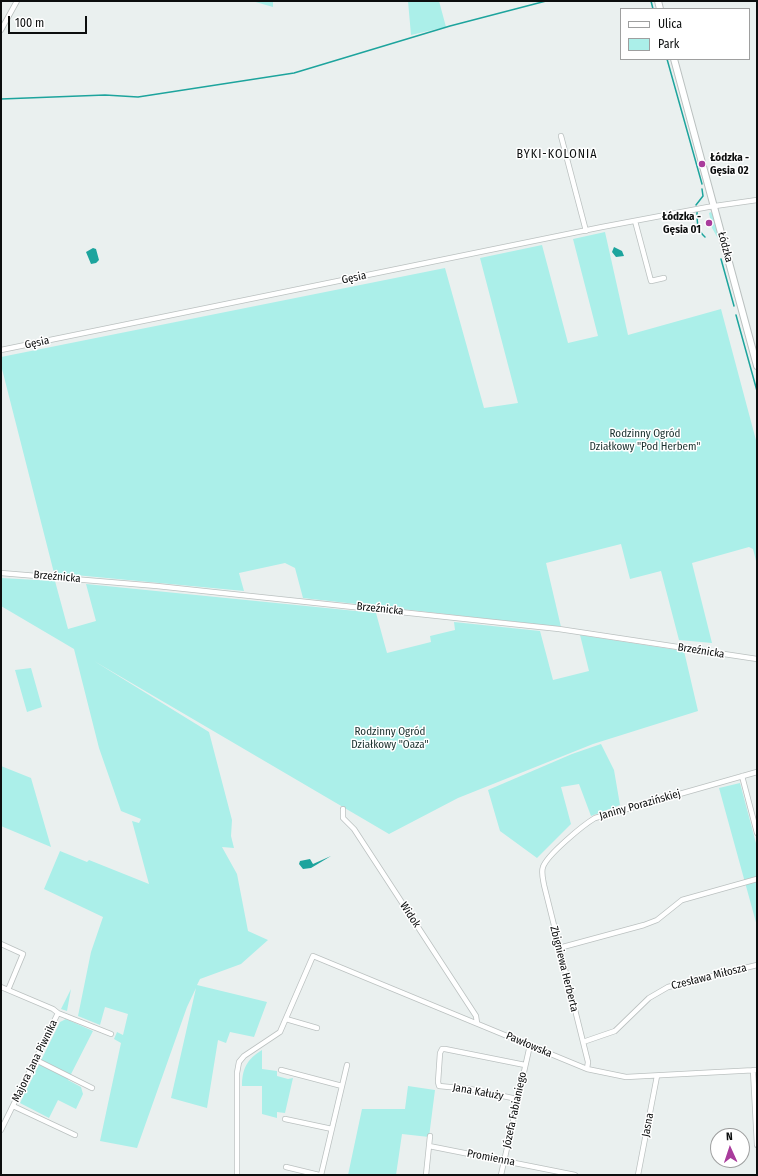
<!DOCTYPE html>
<meta charset="utf-8">
<style>
body{margin:0}
#map{position:relative;width:758px;height:1176px;overflow:hidden;background:#eaf0ef;font-family:"Fira Sans Condensed",sans-serif}
canvas{display:block}
.frame{position:absolute;inset:0;border:2px solid #0c0e0e;pointer-events:none}
.legend{position:absolute;left:620px;top:8px;width:130px;height:52px;box-sizing:border-box;background:#fff;border:1px solid #9e9f9f;margin:0;padding:5px 7px;list-style:none;font-size:12px;color:#0c0e0e}
.legend li{display:flex;align-items:center;gap:8px;height:20px}
.legend b{width:20px;border:1px solid #9e9f9f}
.north{position:absolute;left:710px;top:1128px;width:40px;height:40px;box-sizing:border-box;background:#fff;border:1px solid #9e9f9f;border-radius:50%;rotate:357deg;font-size:11px;font-weight:700;line-height:16px;text-align:center;color:#0c0e0e}
.north::after{content:'';display:block;margin:auto;width:14px;height:18px;background:#a93c9c;clip-path:polygon(50% 0,100% 100%,50% 72%,0 100%)}
.scale{position:absolute;left:8px;top:16px;width:79px;height:18px;box-sizing:border-box;border:2px solid #0c0e0e;border-top:0;padding-left:5px;font-size:12px;line-height:14px;white-space:nowrap;color:#0c0e0e;-webkit-text-stroke:3px #fff;paint-order:stroke}
</style>
<div id="map">
<canvas width="758" height="1176"></canvas>
<div class="frame"></div>
<ul class="legend">
<li><b style="height:5px;background:#fff"></b>Ulica</li>
<li><b style="height:11px;background:#abefe9"></b>Park</li>
</ul>
<div class="north">N</div>
<div class="scale">100 m</div>
</div>
<script>
const g = document.querySelector('canvas').getContext('2d');
g.lineJoin = 'round';
function fillPath(path, color) {
  g.fillStyle = color;
  g.fill(path, 'evenodd');
}
function stroke(path, color, width, dash) {
  g.strokeStyle = color;
  g.lineWidth = width;
  g.lineCap = dash ? 'butt' : 'round';
  g.setLineDash(dash || []);
  g.stroke(path);
}
function write(font, color, halo, rows, align = 'center') {
  g.font = font + ' "Fira Sans Condensed",sans-serif';
  g.lineWidth = 3;
  g.setLineDash([]);
  g.textBaseline = 'middle';
  g.strokeStyle = halo;
  g.fillStyle = color;
  for (const [text, x, y, turn = 0] of rows) {
    g.save();
    g.translate(x, y);
    g.rotate((+turn || 0) * Math.PI / 180);
    g.textAlign = isNaN(turn) ? turn : align;
    if (halo) g.strokeText(text, 0, 0);
    g.fillText(text, 0, 0);
    g.restore();
  }
}
fillPath(new Path2D(`
 M252,1h21v6z
 M408,1h31l7,26 -35,8z
 M709,213l2,-1 2,3 7,27 -8,-14z
 M605,232l23,103 93,-26 36,135v121l-4,-16 -4,-2 -57,16 20,80 -33,-3 -18,-69 -31,8 -9,-35 -75,19 15,64 -258,-29 -8,-30 -10,-5 -46,10 5,18 -190,-18 -53,-208v-8l444,-89 39,140 34,-5 -38,-145 62,-13 26,98 30,-7 -25,-97z
 M1,578l54,3 13,48 28,-8 -10,-37 290,29 11,40 44,-11 -1,-6 25,-6 -1,-8 86,9 13,49 36,-9 -9,-36 104,16 14,60 -105,33 -135,54 -69,36 -295,-173 115,71 23,88 -1,16 3,12 -12,-1 15,27 11,57 20,9 -27,24 -41,15 -3,6 70,17 -13,35 -24,-5 -4,11 -8,-3 -11,68 -36,-10 25,-110 -9,19 -50,141 -37,-7 21,-98 -7,-4 3,-7 6,3 5,-21 -23,-7 -5,18 -22,-9 13,-64 12,-35 -59,-28 16,-38 27,11 2,-2 60,24 -17,-63 7,2 2,-4 -20,-8 -22,-63 -25,-99 -73,-43z
 M31,668l11,39 -15,5 -12,-42z
 M601,744l13,26 6,35 -29,11 -12,-32 -18,3 10,37 -34,34 -37,-27 -12,-41 84,-36z
 M1,766l30,12 20,69 -50,-21z
 M740,783l17,64v79l-38,-138z
 M71,989l-4,22 -6,-2z
 M66,1019l27,12 -25,49 13,7 2,7 -7,15 -18,-9 -9,18 -29,-15 40,-81z
 M262,1050v19l15,2v5l11,3 5,-1 -8,35 -8,-1v6l-15,-4v-28h-20c0,-17 5,-27 20,-36z
 M408,1086l27,4 -6,47 -27,-3 -6,41h-48l14,-66h43z`), '#abefe9');
fillPath(new Path2D(`
 M614,247l8,4 2,5 -8,1 -4,-5z
 M93,248l3,1 3,11 -3,3 -5,1 -5,-12z
 M331,856l-20,12 -8,1 -4,-5 1,-3 10,-2 3,5z`), '#1da49d');
stroke(new Path2D(`
 M651,1l2,8
 M667,59l35,125
 M1,99l104,-4 33,2 156,-24 156,-47 96,-25
 M696,205l7,-9 -1,-7
 M697,212c0,10 0,18 8,25
 M721,259l13,47
 M736,315l21,76`), '#1da49d', 1.5);
const street = new Path2D(`
 M1,30l16,-29
 M561,136l25,95
 M635,221l16,60 13,-3
 M1,350l601,-123 106,-20 49,-7
 M1,573l156,13 402,43 198,30
 M742,776l15,57
 M343,809v9l11,11 122,187 1,7
 M1,944l22,10 -15,36
 M559,948l85,-23 13,-5 25,-20 75,-21
 M1,987l52,22 5,4 53,21
 M286,1019l31,9
 M583,1042l32,-11 34,-33 19,-11 89,-22
 M36,1060l56,28
 M587,1069l1,-7 -44,-177c-1,-6 -3,-13 -1,-18 4,-12 40,-42 52,-49l162,-46
 M281,1070l61,16
 M753,1070l4,75
 M517,1099l-47,-10 -31,-3 -1,-4 2,-29 2,-4h3l80,16
 M13,1106l62,29
 M285,1119l47,10
 M1,1130l57,-117
 M429,1146l146,29
 M286,1167l33,8
 M237,1175v-102l2,-11 5,-6 36,-24 33,-76 274,113 39,8 131,-7
 M321,1175l26,-110
 M426,1175l4,-39
 M501,1175l29,-130
 M638,1175l19,-99`);
const secondary = new Path2D(`
 M658,1l2,8
 M674,59l83,307`);
stroke(street, '#bbc1c0', 6);
stroke(secondary, '#bbc1c0', 8);
stroke(street, '#fff', 4.5);
stroke(secondary, '#fff', 6);
for (const [x, y, r, color] of [
 [702,164,4,"#a93c9c"],
 [709,223,4,"#a93c9c"]
]) {
  const dot = new Path2D();
  dot.arc(x, y, r, 0, 2 * Math.PI);
  g.fillStyle = color;
  g.fill(dot);
  stroke(dot, '#fff', 1.5);
}
write('bold 11px', '#0c0e0e', '#fff', [
 ["Łódzka -",710,158],
 ["Gęsia 02",710,171],
 ["Łódzka -",701,217,"right"],
 ["Gęsia 01",701,230,"right"]
], 'left');
write('11px', '#0c0e0e', '#fff', [
 ["Łódzka",725,247,75],
 ["Gęsia",354,278,-12],
 ["Gęsia",37,343,-12],
 ["Brzeźnicka",57,577,5],
 ["Brzeźnicka",380,609,6],
 ["Brzeźnicka",701,651,9],
 ["Janiny Porazińskiej",640,805,-16],
 ["Widok",410,915,57],
 ["Zbigniewa Herberta",564,969,76],
 ["Czesława Miłosza",709,977,-14],
 ["Pawłowska",529,1045,23],
 ["Majora Jana Piwnika",35,1061,-64],
 ["Jana Kałuży",478,1092,10],
 ["Józefa Fabianiego",515,1110,-78],
 ["Jasna",648,1125,-80],
 ["Promienna",491,1158,11]
]);
write('11px', '#1a302e', '#fff', [
 ["Rodzinny Ogród",645,434],
 ["Działkowy \"Pod Herbem\"",645,447],
 ["Rodzinny Ogród",390,732],
 ["Działkowy \"Oaza\"",390,745]
]);
g.letterSpacing = '1px';
write('12px', '#0c0e0e', '#fff', [
 ["BYKI-KOLONIA",557,155]
]);
g.letterSpacing = '0px';
</script>
